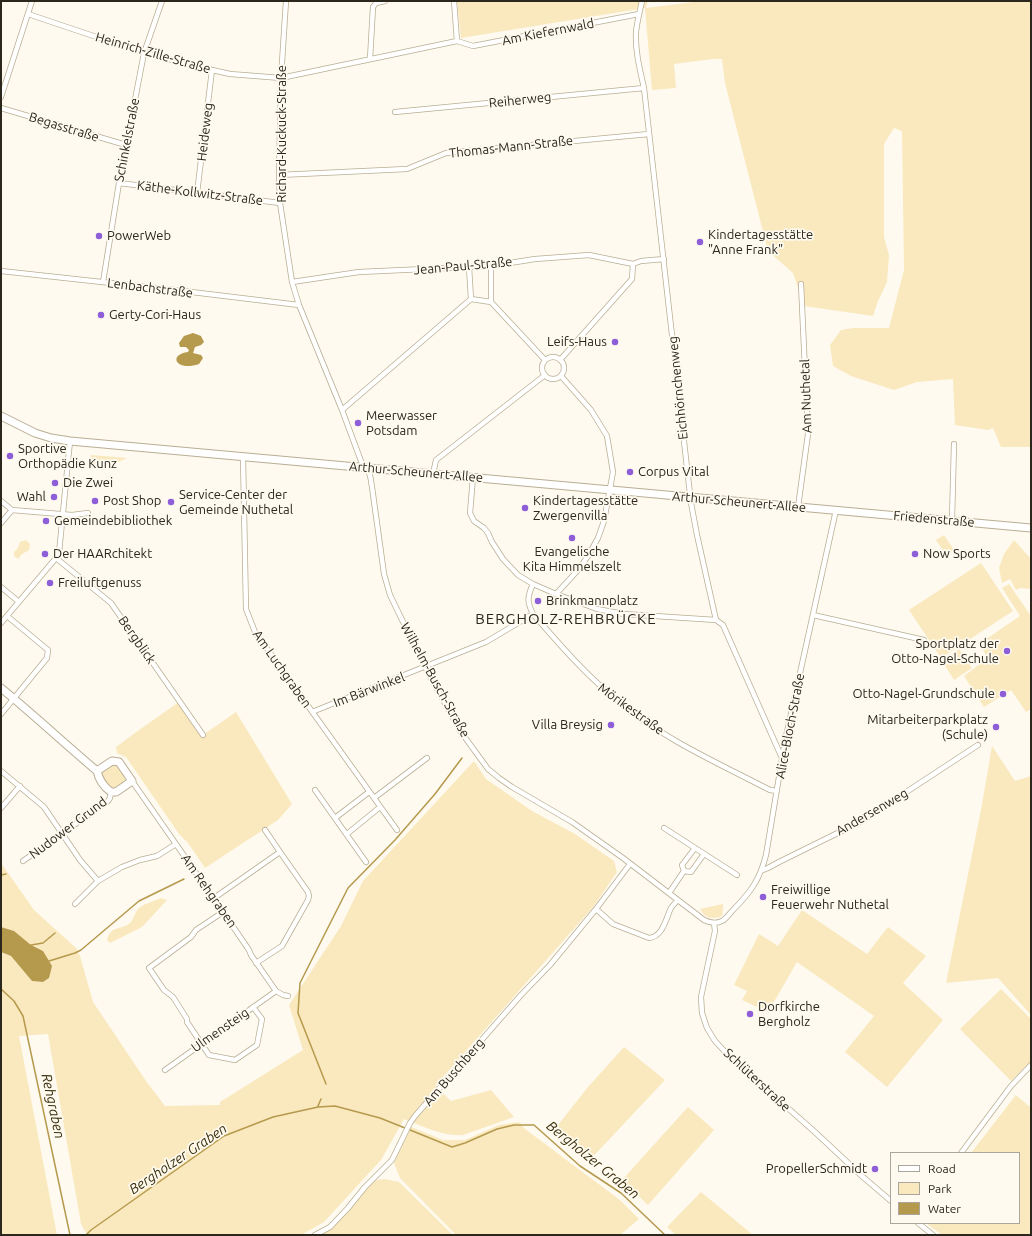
<!DOCTYPE html>
<meta charset="utf-8">
<style>
body{margin:0}
#map{position:relative;width:1032px;height:1236px;overflow:hidden;background:#fefaef;font-family:Ubuntu,sans-serif}
canvas{display:block}
.frame{position:absolute;inset:0;border:2px solid #2b271c;pointer-events:none}
.legend{position:absolute;left:890px;top:1152px;width:130px;height:72px;box-sizing:border-box;background:#fefaef;border:1px solid #aaa69b;margin:0;padding:5px 7px;list-style:none;font-size:12px;color:#2b271c}
.legend li{display:flex;align-items:center;gap:8px;height:20px}
.legend b{width:20px;border:1px solid #aaa69b}
</style>
<div id="map">
<canvas width="1032" height="1236"></canvas>
<div class="frame"></div>
<ul class="legend">
<li><b style="height:5px;background:#fff"></b>Road</li>
<li><b style="height:11px;background:#fae9be"></b>Park</li>
<li><b style="height:11px;background:#b5994d"></b>Water</li>
</ul>
</div>
<script>
const g = document.querySelector('canvas').getContext('2d');
g.lineJoin = 'round';
function fillPath(path, color) {
  g.fillStyle = color;
  g.fill(path, 'evenodd');
}
function stroke(path, color, width, dash) {
  g.strokeStyle = color;
  g.lineWidth = width;
  g.lineCap = dash ? 'butt' : 'round';
  g.setLineDash(dash || []);
  g.stroke(path);
}
function write(font, color, halo, rows, align = 'center') {
  g.font = font + ' Ubuntu,sans-serif';
  g.lineWidth = 3.5;
  g.setLineDash([]);
  g.textBaseline = 'middle';
  g.strokeStyle = halo;
  g.fillStyle = color;
  for (const [text, x, y, turn = 0] of rows) {
    g.save();
    g.translate(x, y);
    g.rotate((+turn || 0) * Math.PI / 180);
    g.textAlign = isNaN(turn) ? turn : align;
    if (halo) g.strokeText(text, 0, 0);
    g.fillText(text, 0, 0);
    g.restore();
  }
}
fillPath(new Path2D(`
 M457,1h191l-2,7 56,-7h329v446h-30l-8,-19 -5,2 -33,-5 -2,-46 -36,3 -23,8 -43,-14 -18,-10 -3,-21 11,-15 12,-2h36l15,-58 -2,-139 -8,-3 -10,16v93l5,18 -2,27 -9,19 -5,15 -69,-10 -11,-33 -25,-22 -43,-168 -3,-24h-9l-39,5 2,24 -24,2 -7,-82 -184,30z
 M91,455l36,3 -17,8 -20,-2z
 M944,535l10,15 -8,5 -10,-15z
 M26,540l4,4 -1,6 -7,4 -4,5 -4,-3v-4l4,-4 2,-6z
 M1014,540l17,19v30l-11,-1 -4,2 -6,-11 -8,4 -3,-15 5,-14z
 M981,563l32,48 -72,47 -32,-48z
 M1009,584l22,32v93l-5,3 -15,-22 -27,17 -20,-31 24,-18 -9,-14 41,-28 -18,-28z
 M959,649l13,19 -18,12 -12,-19z
 M179,702l24,33 33,-23 56,92 -14,16 -73,48 -17,-25 -9,-9 -53,-77 -9,-4 -1,-6 23,-17z
 M992,746l23,35 16,-5v239l-33,-37 -52,5 35,-173z
 M474,761l12,18 46,32 43,23 39,27 3,11 -23,34 -159,180 16,15 40,-11 23,27 -51,18c-20,2 -40,-9 -59,-16l-23,41 -57,62 -23,13h-214l-6,-11 -33,-190 -29,2 38,199h-56v-283l10,4 21,25 11,1 6,-4 -6,-27 -12,-6 -18,-14 -12,-4v-64l33,47 42,38 4,8 13,46 53,79 19,25 55,-1v-3l83,-52 -14,-45 52,-79 22,-45z
 M110,764l8,1 8,12 -2,5 -10,6 -5,-2 -8,-11 1,-4z
 M161,898l6,2 -25,27 -32,16 -3,-3c4,-16 15,-9 24,-18 3,-4 4,-10 8,-14 4,-4 16,-7 22,-10z
 M723,904v6l-1,6c-10,4 -17,2 -22,-7z
 M802,910l65,44 21,-27 38,29 -23,27 40,37 -56,67 -42,-35 29,-36 -77,-54 -29,50 -26,-12 5,-9 -13,-6 25,-51 19,12z
 M1001,989l30,30v42l-20,20 -51,-52z
 M624,1047l41,33 -78,83 -33,-33 34,-43z
 M1016,1095l15,13v127h-89l-16,-12h93v-70h-48z
 M688,1107l26,23 -66,75 -26,-25z
 M519,1122l6,7 95,71 19,19 -19,16h-164l-56,-57 -6,-15 17,-36 32,13h22l34,-15z
 M385,1179l14,3 54,53h-138l15,-8 40,-46z
 M701,1192l52,43h-77l-9,-8z`), '#fae9be');
fillPath(new Path2D(`
 M193,333l8,3 3,6 -3,3 -6,2 -2,6 8,2 2,3 -4,6c-22,8 -32,-9 -11,-12l1,-2 -3,-3h-6l-1,-4 5,-7z
 M1,927l13,4 17,14 12,6 9,15 -3,12 -6,4 -11,-1 -21,-25 -10,-4z`), '#b5994d');
stroke(new Path2D(`
 M1,875l5,-1
 M31,945l12,-2 12,-10
 M49,961l26,-8 6,-3 58,-49 45,-22
 M1,989l13,12 9,15 47,219
 M326,1084l-28,-71 2,-30 48,-95 47,-48 40,-46 27,-36
 M318,1106l3,-7
 M410,1130l42,17 13,-4 32,-14 17,-4h20l46,41 41,27 44,42
 M86,1235l5,-5 133,-94 49,-19 45,-10 17,-1 45,12 25,10`), '#b5994d', 1.5);
const street = new Path2D(`
 M286,1l-5,77 -2,97 1,28 12,79 7,23 43,105 19,51 9,14 2,12 12,87 6,21 35,72 22,40 14,25 27,37 11,9 13,9 60,35 51,36 81,62c6,3 12,4 18,1 4,-2 8,-8 11,-11 18,-18 27,-31 33,-55l19,-114 51,-231
 M454,1l3,40
 M642,1c-2,10 -5,21 -6,31 -1,19 4,38 8,56l47,415 6,32 19,85 7,5 59,133
 M28,14l116,39 68,17 18,4 51,4 176,-37 16,5 166,-32
 M370,59l3,-52 3,-4 9,-2
 M1,97l31,-96
 M1,108l125,37
 M395,112l249,-24
 M279,175l128,-6 39,-16 203,-19
 M119,183l161,20
 M197,193l15,-123
 M491,266v36l54,58
 M1,271l174,19 124,15
 M103,282l16,-99 25,-130 18,-52
 M292,282l67,-10 132,-6 44,-7 54,-4 44,9
 M471,299l20,3
 M542 368a11 11 0 1 1 22 0a11 11 0 1 1-22 0Z
 M560,360l72,-81 1,-15 8,-3 23,-2
 M342,410l129,-111 -2,-32
 M243,457l3,152 9,23 142,198
 M433,474l3,-14 109,-85
 M473,477l-3,36 4,8 10,7 4,5 4,9 11,17 15,16 15,9 23,10 41,15 27,5 92,6
 M1,501l11,9 60,5 16,-2
 M798,507l10,-73 -7,-150
 M952,520l2,-76
 M1,523l11,-13
 M56,558l55,45 92,132
 M533,584c-6,13 -6,18 0,30 27,31 53,61 85,87 45,38 100,62 152,89l7,1
 M1,587l18,15
 M556,594l23,-25 9,-13 10,-18 6,-17 9,-49 -6,-36 -16,-26 -30,-34
 M813,615l111,25
 M1,623l55,-65 3,-5 11,-112
 M312,712l174,-70 47,-28
 M1,714l46,-56 1,-8 -41,-34
 M1,771l43,36 36,53 18,21
 M132,781c39,56 79,113 117,169l2,5 25,36 7,4 5,1
 M315,790l51,72
 M374,798l53,-40
 M1,808l19,-22
 M335,818l34,-26
 M664,828l73,47
 M265,830l15,22
 M347,834l33,-27
 M23,861l85,-60 2,-3 1,-6
 M763,870l5,-2 11,-6 83,-41 116,-76
 M684,871l7,1 13,-18
 M684,871l-2,-6 13,-17
 M669,893l15,-22
 M214,898l66,-46 28,40 1,4 -1,4 -26,46 -26,17
 M75,904l23,-23 24,-14 18,-7 17,-4 19,-12
 M596,909l17,15 36,14c14,-1 17,-20 22,-30 2,-3 4,-5 7,-8
 M223,912l-27,18 -5,7 -42,31 15,22 9,7 14,22v3l22,33 26,5 22,-15 5,-26 -9,-12
 M714,923l1,8 -14,66 1,16 5,15 8,13 14,15 87,77 47,44 28,24
 M165,1070l111,-79
 M961,1153l50,-67 20,-21
 M918,1223l15,12
 M315,1235l15,-8 18,-19 17,-21 27,-27 18,-37 5,-7 106,-121 29,-30 46,-56 34,-45`);
const secondary = new Path2D(`
 M1,416l34,17 16,5 19,3 961,87
 M1,688c33,27 64,56 96,83 2,9 7,16 14,21h5l16,-11 -13,-19 -7,-1 -15,10`);
stroke(street, '#b9ae94', 6);
stroke(secondary, '#b9ae94', 9);
stroke(street, '#fff', 4.5);
stroke(secondary, '#fff', 7);
for (const [x, y, r, color] of [
 [99,236,4,"#8d5ed7"],
 [700,242,4,"#8d5ed7"],
 [101,315,4,"#8d5ed7"],
 [615,342,4,"#8d5ed7"],
 [358,423,4,"#8d5ed7"],
 [10,456,4,"#8d5ed7"],
 [630,472,4,"#8d5ed7"],
 [55,483,4,"#8d5ed7"],
 [54,497,4,"#8d5ed7"],
 [95,501,4,"#8d5ed7"],
 [171,502,4,"#8d5ed7"],
 [525,508,4,"#8d5ed7"],
 [46,521,4,"#8d5ed7"],
 [572,538,4,"#8d5ed7"],
 [45,554,4,"#8d5ed7"],
 [915,554,4,"#8d5ed7"],
 [50,583,4,"#8d5ed7"],
 [538,601,4,"#8d5ed7"],
 [1007,651,4,"#8d5ed7"],
 [1003,694,4,"#8d5ed7"],
 [611,725,4,"#8d5ed7"],
 [996,727,4,"#8d5ed7"],
 [763,897,4,"#8d5ed7"],
 [750,1014,4,"#8d5ed7"],
 [875,1169,4,"#8d5ed7"]
]) {
  const dot = new Path2D();
  dot.arc(x, y, r, 0, 2 * Math.PI);
  g.fillStyle = color;
  g.fill(dot);
  stroke(dot, '#fefaef', 1.5);
}
write('13px', '#2b271c', '#fefaef', [
 ["Am Kiefernwald",548,32,-11],
 ["Heinrich-Zille-Straße",153,53,16],
 ["Reiherweg",520,100,-6],
 ["Begasstraße",64,127,17],
 ["Heideweg",205,132,-83],
 ["Richard-Kuckuck-Straße",282,134,-90],
 ["Schinkelstraße",127,140,-79],
 ["Thomas-Mann-Straße",511,147,-6],
 ["Käthe-Kollwitz-Straße",200,193,7],
 ["Jean-Paul-Straße",463,266,-5],
 ["Lenbachstraße",150,288,7],
 ["Eichhörnchenweg",678,388,-96],
 ["Am Nuthetal",806,396,-92],
 ["Arthur-Scheunert-Allee",416,472,5],
 ["Arthur-Scheunert-Allee",739,502,5],
 ["Friedenstraße",934,519,5],
 ["Bergblick",137,640,55],
 ["Am Luchgraben",282,669,55],
 ["Wilhelm-Busch-Straße",435,680,61],
 ["Im Bärwinkel",369,690,-21],
 ["Mörikestraße",631,709,36],
 ["Alice-Bloch-Straße",790,726,-79],
 ["Andersenweg",872,812,-30],
 ["Nudower Grund",68,828,-37],
 ["Am Rehgraben",209,891,55],
 ["Ulmensteig",220,1030,-35],
 ["Am Buschberg",454,1072,-49],
 ["Schlüterstraße",757,1080,43]
]);
write('13px', '#2b271c', '#fefaef', [
 ["Kindertagesstätte",708,235],
 ["\"Anne Frank\"",708,250],
 ["PowerWeb",107,236],
 ["Gerty-Cori-Haus",109,315],
 ["Leifs-Haus",607,342,"right"],
 ["Meerwasser",366,416],
 ["Potsdam",366,431],
 ["Sportive",18,449],
 ["Orthopädie Kunz",18,464],
 ["Corpus Vital",638,472],
 ["Die Zwei",63,483],
 ["Service-Center der",179,495],
 ["Gemeinde Nuthetal",179,510],
 ["Wahl",46,497,"right"],
 ["Post Shop",103,501],
 ["Kindertagesstätte",533,501],
 ["Zwergenvilla",533,516],
 ["Gemeindebibliothek",54,521],
 ["Evangelische",572,552,"center"],
 ["Kita Himmelszelt",572,567,"center"],
 ["Der HAARchitekt",53,554],
 ["Now Sports",923,554],
 ["Freiluftgenuss",58,583],
 ["Brinkmannplatz",546,601],
 ["Sportplatz der",999,644,"right"],
 ["Otto-Nagel-Schule",999,659,"right"],
 ["Otto-Nagel-Grundschule",995,694,"right"],
 ["Mitarbeiterparkplatz",988,720,"right"],
 ["(Schule)",988,735,"right"],
 ["Villa Breysig",603,725,"right"],
 ["Freiwillige",771,890],
 ["Feuerwehr Nuthetal",771,905],
 ["Dorfkirche",758,1007],
 ["Bergholz",758,1022],
 ["PropellerSchmidt",867,1169,"right"]
], 'left');
write('italic 14px', '#392d0a', '#fefaef', [
 ["Rehgraben",53,1106,78],
 ["Bergholzer Graben",178,1159,-34],
 ["Bergholzer Graben",593,1160,39]
]);
g.letterSpacing = '1px';
write('15px', '#2b271c', '#fefaef', [
 ["BERGHOLZ-REHBRÜCKE",566,619]
]);
g.letterSpacing = '0px';
</script>
